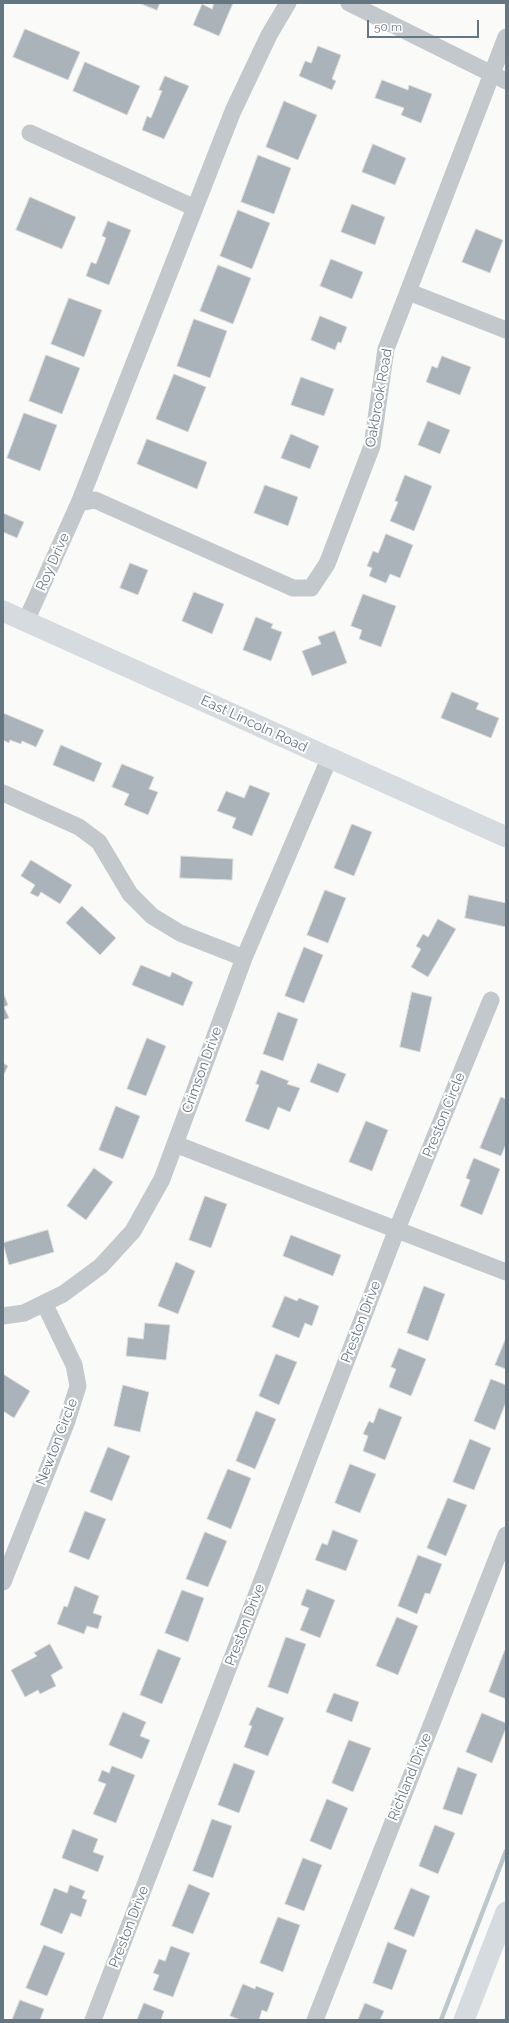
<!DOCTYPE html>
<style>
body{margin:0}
#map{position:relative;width:509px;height:2023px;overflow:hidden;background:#fafaf8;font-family:Raleway,sans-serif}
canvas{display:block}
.frame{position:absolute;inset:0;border:4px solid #657683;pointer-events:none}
.scale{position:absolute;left:367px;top:20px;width:112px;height:18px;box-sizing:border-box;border:2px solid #657683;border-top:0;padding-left:5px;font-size:12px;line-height:14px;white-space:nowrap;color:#657683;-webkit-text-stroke:3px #fff;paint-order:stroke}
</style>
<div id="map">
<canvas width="509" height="2023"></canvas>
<div class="frame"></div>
<div class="scale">50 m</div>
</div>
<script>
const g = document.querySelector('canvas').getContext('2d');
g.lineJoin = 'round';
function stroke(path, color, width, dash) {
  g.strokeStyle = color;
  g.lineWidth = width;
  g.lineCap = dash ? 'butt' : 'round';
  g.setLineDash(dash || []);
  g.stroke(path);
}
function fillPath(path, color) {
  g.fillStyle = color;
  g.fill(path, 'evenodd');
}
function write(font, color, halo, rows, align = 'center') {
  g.font = font + ' Raleway,sans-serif';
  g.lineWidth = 4;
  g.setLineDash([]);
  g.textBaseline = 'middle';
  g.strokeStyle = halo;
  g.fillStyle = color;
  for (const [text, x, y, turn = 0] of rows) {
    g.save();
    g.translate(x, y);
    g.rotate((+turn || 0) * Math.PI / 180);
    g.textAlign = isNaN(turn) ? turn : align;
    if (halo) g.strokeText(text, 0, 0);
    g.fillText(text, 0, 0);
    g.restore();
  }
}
stroke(new Path2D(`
 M441,2020l65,-169`), '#bbc7cb', 4.5);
const building = new Path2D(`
 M139,3h21l-3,7z
 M214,3h19l-14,33 -26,-11 9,-21 10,5z
 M25,29l55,23 -12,28 -55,-23z
 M318,46l23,9 -9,24 4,2 -4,9 -33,-14 6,-15 6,2z
 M85,62l55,24 -13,29 -54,-24z
 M165,76l24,10 -25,53 -22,-9 5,-14 4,2 11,-27 -3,-1z
 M382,80l26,10 1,-5 23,9 -11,29 -20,-8 3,-7 -29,-10z
 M284,101l33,14 -19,45 -32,-13z
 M373,144l33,14 -11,27 -33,-13z
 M258,155l33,13 -17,46 -33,-12z
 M30,197l46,20 -14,32 -46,-19z
 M352,204l33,13 -10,28 -34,-13z
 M238,210l32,13 -18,46 -32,-13z
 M108,221l23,9 -22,55 -23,-9 5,-14 5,2 10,-26 -4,-2z
 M476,229l27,11 -13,33 -28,-11z
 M331,259l32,13 -11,27 -32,-13z
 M218,265l33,13 -18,46 -33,-13z
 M69,298l33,12 -18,47 -33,-13z
 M320,316l27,11 -6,16 -3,-1 -3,8 -24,-10z
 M194,319l33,12 -17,47 -33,-12z
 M46,355l34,13 -18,46 -33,-13z
 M442,356l29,11 -11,28 -34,-13 6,-16 5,2z
 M174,374l32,13 -18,45 -32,-13z
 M301,377l33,12 -10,27 -33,-11z
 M24,413l33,12 -17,46 -33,-13z
 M428,421l22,9 -10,24 -22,-9z
 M291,434l28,12 -9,23 -29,-11z
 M147,439l60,23 -10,27 -60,-25z
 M405,475l27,11 -18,45 -24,-10 8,-19 -3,-1z
 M265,485l33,12 -10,29 -34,-13z
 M3,513l21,9 -7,16 -14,-6z
 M386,534l27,11 -13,33 -10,-4 -4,9 -17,-7 3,-8 -5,-2 6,-15 5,2z
 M130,563l18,7 -10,25 -18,-7z
 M194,592l30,12 -12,30 -30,-13z
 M363,594l33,12 -15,41 -22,-8 3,-9 -11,-4z
 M256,617l17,7 -2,4 11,4 -11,29 -28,-11z
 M335,631l12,32 -35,13 -10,-25 19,-7 -3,-7z
 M452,692l27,11 -3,6 23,9 -8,20 -50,-20z
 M3,713l41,17 -8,17 -14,-6 -1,3 -11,-4 -1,3 -6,-3z
 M61,745l41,18 -8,19 -41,-17z
 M122,764l32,13 -5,12 9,3 -10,23 -24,-10 5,-11 -17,-7z
 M250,785l20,8 -18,43 -20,-8 4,-10 -19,-7 9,-20 18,7z
 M352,824l20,8 -18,44 -20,-8z
 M181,856l52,3 -1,21 -52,-2z
 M31,860l41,25 -12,19 -19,-12 -3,5 -8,-4 5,-8 -14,-9z
 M325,890l21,8 -18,45 -21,-8z
 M469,895l37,8v24l-41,-9z
 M82,906l34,32 -16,17 -34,-32z
 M438,919l18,10 -28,48 -17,-10 10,-18 -5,-3 7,-12 5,3z
 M304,947l19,8 -19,48 -19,-7z
 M141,965l29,12 2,-5 21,10 -10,24 -51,-21z
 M3,992l5,13 -4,2 5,11 -6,2z
 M412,992l20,5 -12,55 -20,-5z
 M278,1012l20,7 -15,42 -20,-7z
 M147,1038l19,8 -20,50 -19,-7z
 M3,1063l5,3 -5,10z
 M318,1063l28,11 -8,19 -28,-11z
 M261,1070l28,11 -2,3 13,4 -10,24 -12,-5 -9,23 -24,-9 14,-36 -3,-1z
 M501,1097l5,2v45l-5,12 -21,-8z
 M116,1106l24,10 -17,43 -24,-9z
 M366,1121l22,9 -16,41 -23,-9z
 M474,1158l26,11 -18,46 -22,-9 10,-26 -4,-2z
 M94,1168l19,14 -27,38 -19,-14z
 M205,1196l22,8 -16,44 -22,-8z
 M48,1230l6,22 -45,13 -6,-22z
 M291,1235l50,20 -8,21 -50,-20z
 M176,1262l19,9 -17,43 -20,-8z
 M424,1286l21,8 -17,47 -21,-8z
 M285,1296l12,5 2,-3 20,8 -7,20 -7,-3 -6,15 -27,-11z
 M145,1323l25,2 -4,35 -40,-4 2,-19 15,2z
 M506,1338v31l-11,-4z
 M399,1348l27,11 -15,37 -22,-9 7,-18 -5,-2z
 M276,1354l21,8 -18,43 -20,-9z
 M3,1374l27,17 -16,27 -11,-7z
 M491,1379l15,6v17l-11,28 -21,-9z
 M123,1385l26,7 -9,40 -26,-6z
 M379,1408l23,9 -17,43 -22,-9 5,-15 -5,-2 6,-13 4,2z
 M256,1411l20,8 -21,50 -19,-8z
 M470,1439l21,9 -17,42 -21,-8z
 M108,1447l22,9 -18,45 -22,-9z
 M350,1464l26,10 -16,39 -25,-10z
 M228,1469l23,9 -20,51 -24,-10z
 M448,1498l19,7 -21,51 -19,-8z
 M85,1511l21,8 -17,41 -20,-8z
 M333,1530l25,10 -12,31 -31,-11 7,-17 5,2z
 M205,1532l22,9 -19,46 -22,-8z
 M418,1555l24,9 -12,30 -5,-1 -8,21 -19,-8z
 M75,1586l24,10 -6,17 9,3 -4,13 -11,-3 -3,8 -27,-10 7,-18 3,1z
 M307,1589l28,11 -15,38 -20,-8 9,-22 -8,-3z
 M182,1590l22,8 -16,44 -23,-9z
 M397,1617l21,9 -20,49 -22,-9z
 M286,1637l20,7 -18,50 -20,-7z
 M50,1644l13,24 -12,7 5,11 -16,8 -2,-4 -13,7 -14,-27 26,-14 -3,-3z
 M158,1649l23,9 -19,46 -22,-9z
 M505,1650h1v49l-17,-7z
 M334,1693l25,9 -7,20 -26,-10z
 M257,1707l27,11 -16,38 -24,-9 8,-21 -3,-1z
 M123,1712l23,10 -6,14 10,4 -8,19 -33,-14z
 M482,1713l24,10v5l-14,35 -26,-11z
 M349,1740l22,8 -18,44 -21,-9z
 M234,1763l21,8 -16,42 -21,-8z
 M112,1766l23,9 -19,48 -23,-9 13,-30 -8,-3 4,-11 7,3z
 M458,1767l19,7 -15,41 -19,-6z
 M327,1799l21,9 -17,42 -21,-9z
 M212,1819l20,7 -19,52 -20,-7z
 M435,1825l20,8 -17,41 -19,-8z
 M73,1829l25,10 -5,13 11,4 -6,16 -36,-14z
 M303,1858l19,7 -18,46 -19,-7z
 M189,1884l21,9 -17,41 -21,-8z
 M70,1885l15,6 -3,7 5,2 -6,17 -10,-4 -9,21 -22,-9 14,-37 13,5z
 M411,1888l19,8 -16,41 -20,-8z
 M278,1917l22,8 -17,47 -23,-9z
 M388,1942l19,8 -15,40 -19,-7z
 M44,1945l21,8 -18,43 -21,-8z
 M171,1946l19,7 -17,44 -20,-7 6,-15 -6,-2 6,-14 6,2z
 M243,1984l12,5 1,-3 18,7 -7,19 -5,-2 -3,10h-18l-11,-4z
 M20,2000l24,9 -4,11h-28z
 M144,2003l20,8 -3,9h-24z
 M365,2003l19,8 -4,9h-22z`);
fillPath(building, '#aab3b9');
stroke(building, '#dcdcda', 1);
stroke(new Path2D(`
 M349,3l157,78
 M30,133l165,75
 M409,292l97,38
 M79,503l16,-3 198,88h18l16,-24 45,-118 14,-97 120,-312
 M26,621l53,-118 154,-392 36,-76 19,-32
 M3,793l76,34 20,15 31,52 22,22 28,17 64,25
 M175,1144l331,128
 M3,1316l21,-3 39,-19 38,-28 32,-35 29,-52 82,-221 85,-199
 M3,1582l64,-161 11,-35 -4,-21 -30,-62
 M93,2020l304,-791 94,-229
 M315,2020l191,-485`), '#c3c8cc', 17);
stroke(new Path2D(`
 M3,611l503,226
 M464,2020l42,-108`), '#d6dbdf', 21);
write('14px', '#657683', '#fff', [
 ["Oakbrook Road",379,398,-80],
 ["Roy Drive",53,562,-66],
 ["East Lincoln Road",254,724,25],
 ["Crimson Drive",202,1070,-70],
 ["Preston Circle",444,1115,-68],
 ["Preston Drive",361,1322,-69],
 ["Newton Circle",57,1442,-69],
 ["Preston Drive",245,1625,-69],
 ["Richland Drive",410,1777,-68],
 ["Preston Drive",129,1927,-69]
]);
</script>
